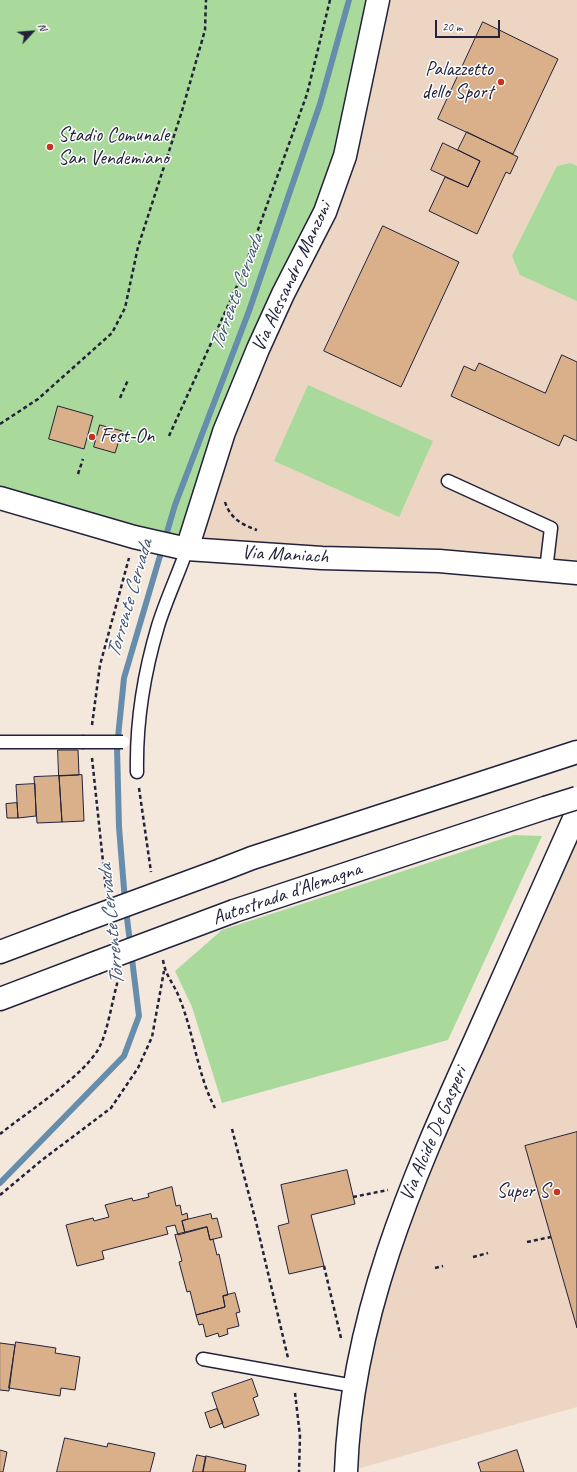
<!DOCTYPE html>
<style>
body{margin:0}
#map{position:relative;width:577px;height:1472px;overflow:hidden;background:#f4e7dc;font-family:Caveat,sans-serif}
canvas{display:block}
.north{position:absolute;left:12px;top:12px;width:40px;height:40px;-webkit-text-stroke:3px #fff;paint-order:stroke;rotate:64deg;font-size:11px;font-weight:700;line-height:16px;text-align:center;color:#22223b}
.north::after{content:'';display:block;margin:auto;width:14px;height:18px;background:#22223b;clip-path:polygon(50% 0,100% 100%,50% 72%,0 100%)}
.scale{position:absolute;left:435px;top:20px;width:65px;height:18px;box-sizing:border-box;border:2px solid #22223b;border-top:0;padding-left:5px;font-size:12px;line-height:14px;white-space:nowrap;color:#22223b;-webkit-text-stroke:3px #fff;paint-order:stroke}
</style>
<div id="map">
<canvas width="577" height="1472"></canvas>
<div class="north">N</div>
<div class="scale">20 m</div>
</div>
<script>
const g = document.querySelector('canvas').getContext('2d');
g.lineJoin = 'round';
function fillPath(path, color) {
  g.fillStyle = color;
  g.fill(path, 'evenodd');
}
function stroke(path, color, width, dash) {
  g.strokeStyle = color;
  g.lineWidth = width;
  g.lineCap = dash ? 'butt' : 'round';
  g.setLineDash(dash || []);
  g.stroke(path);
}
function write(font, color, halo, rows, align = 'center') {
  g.font = font + ' Caveat,sans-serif';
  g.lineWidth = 3;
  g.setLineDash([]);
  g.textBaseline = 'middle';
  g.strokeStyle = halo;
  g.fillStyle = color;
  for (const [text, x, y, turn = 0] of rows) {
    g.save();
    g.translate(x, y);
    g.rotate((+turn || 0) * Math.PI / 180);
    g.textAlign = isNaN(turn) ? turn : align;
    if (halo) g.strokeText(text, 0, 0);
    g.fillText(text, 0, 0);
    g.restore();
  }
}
fillPath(new Path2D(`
 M378,0h199v586l-255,-28 -135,-9z
 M577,840v567l-231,65 30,-185 187,-443z`), '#ecd6c3');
fillPath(new Path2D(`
 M0,0h378l-33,156 -158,393 -187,-51z
 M570,163l7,3v135l-57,-26 -8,-19 45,-90z
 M308,385l125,56 -34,76 -125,-56z
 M514,835l28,1 -94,204 -226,63 -30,-96 -17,-36 47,-41z`), '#a9da9b');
stroke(new Path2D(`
 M125,901l-6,-74 -2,-80 7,-69 51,-173 74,-194 71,-207 29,-104
 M0,1183l124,-127 15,-40 -13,-106`), '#678dac', 6);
const building = new Path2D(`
 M483,22l75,37 -45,95 -75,-35z
 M467,132l51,25 -8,17 -4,-2 -29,62 -48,-23 16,-34 23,10 12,-26 -22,-11z
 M443,143l37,18 -12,26 -37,-17z
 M383,226l76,36 -58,125 -77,-36z
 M562,355l15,7v79l-13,-6 -5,11 -108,-50 13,-30 11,5 4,-8 66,30z
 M58,406l35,10 -9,33 -35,-10z
 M100,425l22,6 -7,22 -21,-6z
 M58,750h20l1,25 -20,1z
 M82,775l2,46 -22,1 -3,-46z
 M59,776l3,46 -25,1 -3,-46z
 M35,784l1,32 -18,2 -2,-33z
 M17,803l1,15h-11l-1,-14z
 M577,1132v196l-52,-182z
 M347,1170l8,34 -44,11 13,51 -35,8 -11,-48 11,-3 -8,-38z
 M172,1187l4,19 4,-1 2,10 5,-2 1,6 -6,2 3,12 -7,2 -3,-10 -9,2 2,7 -66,17 2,8 -27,7 -11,-41 27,-7 1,3 15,-4 -4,-12 27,-7 1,3 16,-4 -1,-3z
 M211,1214l1,5 5,-1 5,19 -12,3 -3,-13 -22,6 -3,-12z
 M207,1227l3,13 3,-1 4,16 2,-1 9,41 -5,1 2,11 -29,8 -6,-24 -3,1 -8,-30 3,-1 -7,-26z
 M235,1293l5,19 -4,1 3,13 -12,3 1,5 -9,3 -1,-4 -12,4 -3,-13 -4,1 -3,-10 29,-8 -2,-11z
 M16,1342l40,6 -1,5 25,4 -5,33 -14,-2 -1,8 -51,-8z
 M0,1343l15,2 -6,46 -9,-1z
 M252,1379l6,17 -5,2 6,17 -35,13 -12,-35z
 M217,1409l6,14 -13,5 -5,-15z
 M65,1438l42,9 1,-4 47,10 -5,19h-93z
 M0,1450l7,2 -4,20h-3z
 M517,1450l7,22h-43l-3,-9z
 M197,1455l9,2 -3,15h-10z
 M206,1456l40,9 -1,7h-42z`);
fillPath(building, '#d9b08a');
stroke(building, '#22223b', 1);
const lane = new Path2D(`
 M448,481l103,47 -5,42
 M0,742h82
 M137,772c-1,-49 7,-99 21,-146 8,-26 20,-51 29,-77
 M203,1359l151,27`);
const street = new Path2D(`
 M187,549l37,-117 34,-83 25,-55 42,-82 20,-56 33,-156`);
const secondary = new Path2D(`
 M0,498l134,39 53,12 135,9 117,3 138,12
 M346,1472c5,-152 65,-291 127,-427 35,-78 69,-155 104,-233`);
const highway = new Path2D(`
 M221,870l31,-12 325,-106
 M234,911l311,-103
 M0,952l77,-29
 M0,999l95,-36`);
stroke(lane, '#22223b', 15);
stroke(street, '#22223b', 25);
stroke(secondary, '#22223b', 25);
stroke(highway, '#22223b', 25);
stroke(new Path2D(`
 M120,398l8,-18
 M0,424l38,-25 74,-66 13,-25 13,-61 44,-136 23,-81 1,-30
 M169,436l72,-159 66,-183 23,-94
 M78,474l5,-15
 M225,502c5,16 17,23 32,28
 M92,725l8,-60 29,-107
 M92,758l14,132
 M139,788l12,84
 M163,960c2,15 11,24 16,37 15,36 18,77 36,111
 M232,1129l25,97 31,132
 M0,1134c27,-22 86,-59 100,-88 8,-17 12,-44 17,-62v-5
 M0,1195l42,-35 69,-52 27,-40 14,-31 12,-66
 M353,1197l35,-7
 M527,1242l24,-5
 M473,1257l15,-4
 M324,1266l17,72
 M435,1268l8,-2
 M295,1393l5,43 -1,36`), '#22223b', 2.5, [4, 3]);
stroke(lane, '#fff', 12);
stroke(street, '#fff', 22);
stroke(secondary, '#fff', 22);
stroke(highway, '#fff', 22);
const laneBridge = new Path2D(`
 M82,742h41`);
const highwayBridge = new Path2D(`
 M545,808l32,-10
 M77,923l144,-53
 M95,963l139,-52`);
stroke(laneBridge, '#22223b', 15, []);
stroke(highwayBridge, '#22223b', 25, []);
stroke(laneBridge, '#fff', 12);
stroke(highwayBridge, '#fff', 22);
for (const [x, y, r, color] of [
 [501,82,4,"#c8321e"],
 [50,147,4,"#c8321e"],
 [92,437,4,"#c8321e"],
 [557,1192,4,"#c8321e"]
]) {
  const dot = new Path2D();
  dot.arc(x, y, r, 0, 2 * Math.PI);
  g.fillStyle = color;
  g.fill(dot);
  stroke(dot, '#fff', 1.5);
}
write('20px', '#22223b', '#fff', [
 ["Palazzetto",493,70],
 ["dello Sport",493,93],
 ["Stadio Comunale",58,136,"left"],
 ["San Vendemiano",58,159,"left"],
 ["Fest-On",100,437,"left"],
 ["Super S",549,1192]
], 'right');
write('20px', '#22223b', '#fff', [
 ["Via Alessandro Manzoni",292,277,-65],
 ["Via Maniach",285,555,3],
 ["Autostrada d'Alemagna",287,894,-19],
 ["Via Alcide De Gasperi",434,1134,-67]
]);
write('italic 21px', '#445873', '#fff', [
 ["Torrente Cervada",237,292,-70],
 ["Torrente Cervada",130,599,-74],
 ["Torrente Cervada",112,925,-96]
]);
</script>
